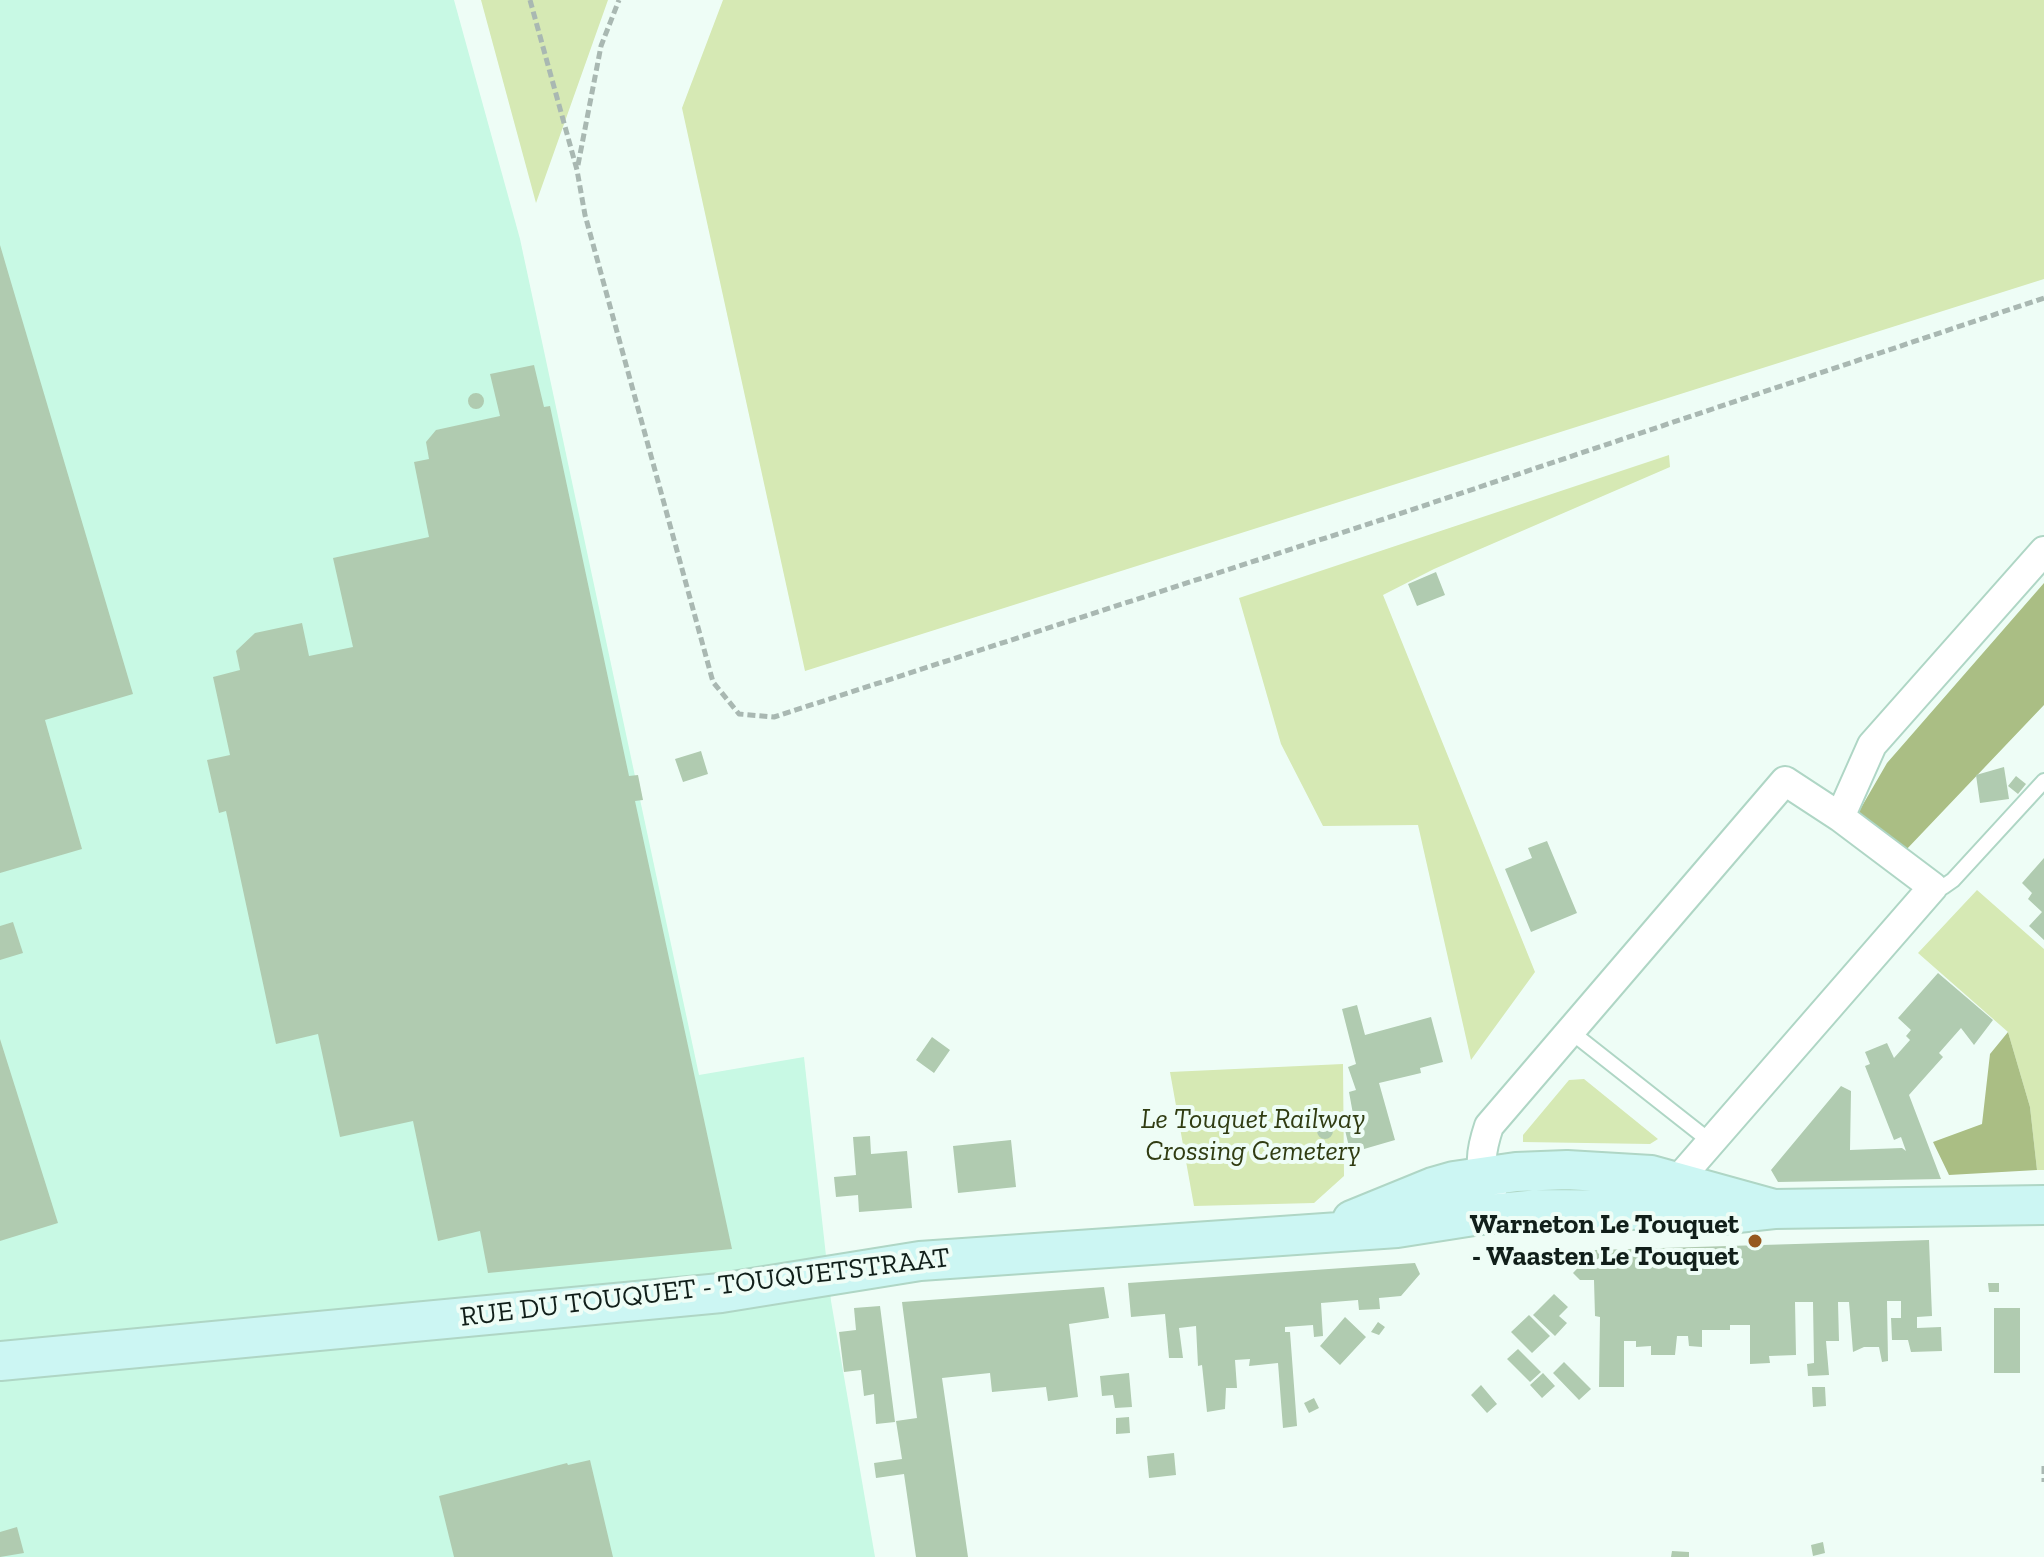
<!DOCTYPE html>
<style>
body{margin:0}
canvas{display:block;background:#eefdf6}
</style>
<canvas width="2044" height="1557"></canvas>
<script>
const g = document.querySelector('canvas').getContext('2d');
g.lineJoin = 'round';
function fillPath(path, color) {
  g.fillStyle = color;
  g.fill(path, 'evenodd');
}
function stroke(path, color, width, dash) {
  g.strokeStyle = color;
  g.lineWidth = width;
  g.lineCap = dash ? 'butt' : 'round';
  g.setLineDash(dash || []);
  g.stroke(path);
}
function write(font, color, halo, rows, align = 'center') {
  g.font = font + ' "Zilla Slab",serif';
  g.lineWidth = 8;
  g.setLineDash([]);
  g.textBaseline = 'middle';
  g.strokeStyle = halo;
  g.fillStyle = color;
  for (const [text, x, y, turn = 0] of rows) {
    g.save();
    g.translate(x, y);
    g.rotate((+turn || 0) * Math.PI / 180);
    g.textAlign = isNaN(turn) ? turn : align;
    if (halo) g.strokeText(text, 0, 0);
    g.fillText(text, 0, 0);
    g.restore();
  }
}
fillPath(new Path2D(`
 M0,0h454l66,239 179,836 105,-18 27,244 44,256h-875z`), '#c8f9e4');
fillPath(new Path2D(`
 M481,0h127l-72,203z
 M723,0h1321v279l-1239,392 -123,-563z
 M1669,455l1,12 -236,102 -51,26 152,377 -64,88 -53,-235 -95,1 -42,-82 -42,-146z
 M1977,890l67,59v221h-7l-7,-63 -22,-75 -90,-79z
 M1343,1064l1,112 -30,27 -120,3 -24,-134z
 M1584,1079l74,60 -8,5 -127,-2v-7l46,-55z`), '#d6e9b4');
fillPath(new Path2D(`
 M2044,583v122l-139,146 -47,-38 29,-50z
 M2008,1032l22,75 7,63 -88,5 -16,-33 49,-18 8,-70z`), '#aabe84');
fillPath(new Path2D(`
 M0,245l133,449 -88,26 37,129 -82,24z
 M534,365l10,42 6,-1 79,370 9,-1 5,25 -8,1 97,448 -244,24 -8,-42 -42,10 -25,-120 -73,16 -22,-103 -42,10 -50,-233 -7,2 -12,-53 23,-5 -17,-78 27,-7 -4,-19 19,-18 47,-10 7,33 44,-9 -20,-89 96,-21 -15,-75 15,-3 -3,-17 10,-12 64,-14 -10,-42z
 M468 401a8 8 0 1 1 16 0a8 8 0 1 1-16 0Z
 M1436,572l9,23 -28,11 -9,-22z
 M701,751l7,23 -25,8 -8,-23z
 M2004,767l5,32 -29,4 -4,-28z
 M2016,776l10,8 -8,10 -10,-8z
 M1547,841l30,72 -46,19 -26,-63 27,-11 -4,-10z
 M2044,858v82l-15,-14 13,-14 -14,-13 4,-6 -10,-10z
 M13,922l10,31 -23,7v-34z
 M1938,973l55,47 -19,25 -13,-17 -22,25 4,4 -34,38 32,84 -163,3 -7,-12 70,-84 10,5 -1,59 52,-2 4,3 -5,-14 -7,3 -29,-74 5,-2 -5,-12 22,-9 7,15 16,-18 -4,-4 5,-6 -13,-12z
 M1357,1005l8,30 66,-18 12,45 -23,6 1,5 -42,10 16,57 -31,9 -1,-5 -14,3 -7,-30 11,-3 -4,-22 7,-2 -8,-23 8,-3 -14,-55z
 M932,1037l18,13 -16,23 -18,-13z
 M0,1039l58,184 -58,18z
 M1317 1131a8 8 0 1 1 16 0a8 8 0 1 1-16 0Z
 M870,1136l1,18 36,-3 5,57 -53,4 -1,-17 -22,2 -2,-20 22,-2 -3,-38z
 M1011,1140l5,47 -58,6 -5,-47z
 M1929,1240l3,76 -15,1v11l24,-1 1,24 -31,1 -3,-12h-16l-1,-22h10v-17h-14l1,60 -6,1 -3,-15h-15l-11,5 -4,-50h-11l1,39h-13l3,34 -21,1 -1,-12 7,-1 -1,-61h-18l1,53 -27,1 1,7 -20,1v-39h-20v5h-28v17l-13,-1 -1,-10h-11l-2,19h-24v-9l-15,1v-6h-12v46h-25l1,-70 -5,-1 -1,-36h-14l-7,-7 22,-23z
 M1415,1263l5,11 -19,22 -22,2 1,11 -21,1 -1,-10 -37,3 2,33 -9,1 -1,-12 -28,2v5h5l7,94 -14,2 -5,-65 -29,3 1,-7 -15,1 2,28h-11l-1,21 -18,3 -5,-47 -4,1 -2,-40 -17,2 4,30h-14l-4,-44 -34,3 -3,-34z
 M1988,1283h11v9h-10z
 M1104,1287l5,31 -40,6 9,73 -30,4 -2,-14 -54,5 -2,-19 -48,5 26,179h-52l-12,-83 -28,4 -2,-15 28,-4 -6,-38 21,-3 -15,-116z
 M1554,1294l14,13 -9,9 8,7 -12,13 -22,-21z
 M880,1306l15,116 -19,2 -2,-30 -10,2 -3,-26 -17,2 -5,-40 17,-2 -2,-22z
 M1994,1308h26v65h-26z
 M1529,1315l21,21 -18,17 -21,-21z
 M1345,1317l21,20 -26,28 -20,-19z
 M1378,1322l7,5 -6,8 -8,-3z
 M1518,1349l23,23 -11,10 -23,-23z
 M1564,1362l27,27 -12,11 -26,-27z
 M1129,1373l3,34 -17,1 -2,-13 -11,1 -2,-20z
 M1543,1373l12,13 -13,12 -12,-13z
 M1481,1385l16,19 -10,9 -16,-18z
 M1812,1387h13l1,19 -13,1z
 M1314,1398l5,10 -10,5 -5,-10z
 M1129,1417l1,16 -14,1v-16z
 M1174,1453l2,22 -27,3 -2,-22z
 M590,1460l23,97h-159l-15,-61 128,-33 1,2z
 M17,1527l7,26 -24,4v-25z
 M1823,1542l2,11 -12,3 -2,-11z
 M1672,1551l17,1v5h-18z`), '#b0cbb0');
const lane = new Path2D(`
 M1933,887h10l10,-7 91,-99
 M1570,1031l141,111`);
const street = new Path2D(`
 M1840,817l32,-72 172,-194
 M1492,1191c-15,-22 -11,-41 -3,-65l296,-345 55,36 93,70 -256,294`);
const secondary = new Path2D(`
 M1352,1220l81,-33 21,-6 62,-9 51,-2 84,5 123,34 270,-4
 M0,1361l721,-68 199,-32 477,-33 83,-13 59,-6 105,1 75,5 55,-6`);
stroke(lane, '#afd6c5', 18);
stroke(street, '#afd6c5', 32);
stroke(secondary, '#afd6c5', 42);
stroke(new Path2D(`
 M530,0l47,170 8,45 128,467 26,32 35,3 610,-198 660,-221
 M578,165l23,-119 18,-46
 M2044,1466v16`), '#a9b8b2', 5, [8, 4]);
stroke(lane, '#fff', 14);
stroke(street, '#fff', 28);
stroke(secondary, '#ccf6f3', 38);
for (const [x, y, r, color] of [
 [1755,1241,8,"#96581e"]
]) {
  const dot = new Path2D();
  dot.arc(x, y, r, 0, 2 * Math.PI);
  g.fillStyle = color;
  g.fill(dot);
  stroke(dot, '#eefdf6', 3);
}
write('italic 28px', '#303c12', '#eefdf6', [
 ["Le Touquet Railway",1253,1120],
 ["Crossing Cemetery",1253,1152]
]);
write('bold 28px', '#111f1a', '#eefdf6', [
 ["Warneton Le Touquet",1739,1225],
 ["- Waasten Le Touquet",1739,1257]
], 'right');
write('28px', '#111f1a', '#eefdf6', [
 ["RUE DU TOUQUET - TOUQUETSTRAAT",705,1288,-7]
]);
</script>
